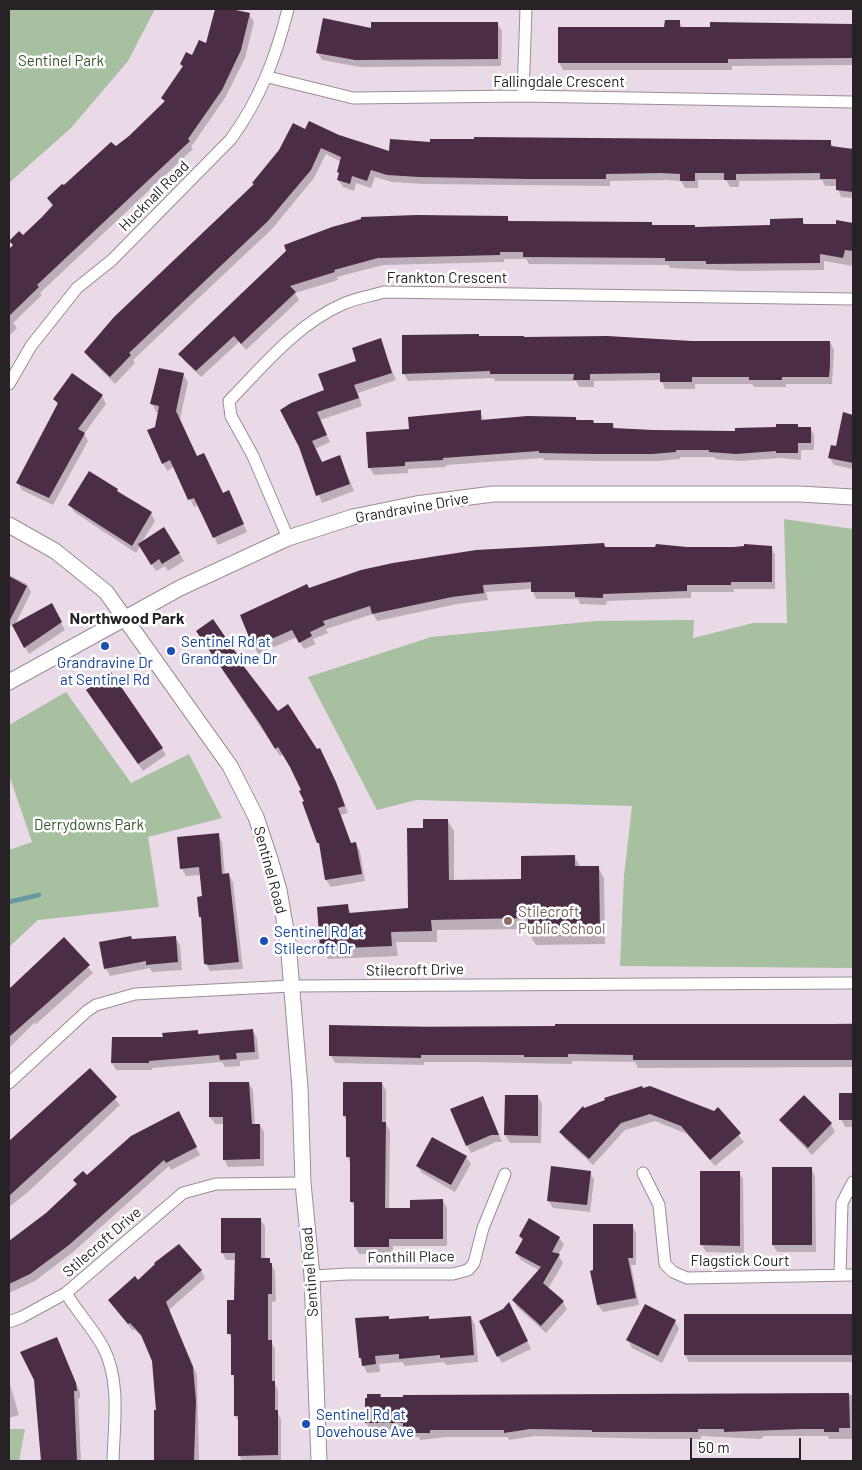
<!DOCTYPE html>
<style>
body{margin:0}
#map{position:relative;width:862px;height:1470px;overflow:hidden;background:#eadae8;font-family:Barlow,sans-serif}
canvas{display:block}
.frame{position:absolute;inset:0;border:10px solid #272226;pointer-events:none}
.scale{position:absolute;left:690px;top:1438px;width:111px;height:22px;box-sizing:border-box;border:2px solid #272226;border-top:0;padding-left:6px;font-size:15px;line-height:18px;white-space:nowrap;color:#272226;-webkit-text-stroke:4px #fff;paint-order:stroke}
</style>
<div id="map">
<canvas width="862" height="1470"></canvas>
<div class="frame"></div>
<div class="scale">50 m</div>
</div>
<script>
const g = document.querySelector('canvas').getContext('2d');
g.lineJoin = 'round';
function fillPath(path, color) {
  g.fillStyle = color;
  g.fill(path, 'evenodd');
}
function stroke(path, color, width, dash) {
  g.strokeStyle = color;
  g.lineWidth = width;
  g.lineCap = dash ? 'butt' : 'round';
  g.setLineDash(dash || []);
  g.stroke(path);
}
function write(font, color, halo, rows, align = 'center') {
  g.font = font + ' Barlow,sans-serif';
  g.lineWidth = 5;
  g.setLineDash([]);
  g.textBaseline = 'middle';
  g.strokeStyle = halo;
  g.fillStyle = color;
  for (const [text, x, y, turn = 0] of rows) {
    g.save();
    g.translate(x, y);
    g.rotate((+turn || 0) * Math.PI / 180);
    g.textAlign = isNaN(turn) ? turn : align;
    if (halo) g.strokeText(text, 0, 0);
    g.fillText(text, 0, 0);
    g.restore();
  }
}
fillPath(new Path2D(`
 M9,9h146l-27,52 -57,67 -62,55z
 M784,519l69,10v439l-233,-2 4,-90 8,-70 -216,-6 -39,10 -69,-133 123,-40 165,-16 98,-1 -1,18 60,-15h34z
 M66,692l65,91 58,-29 33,64 -74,19 11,70 -121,13 -29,27v-97l23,-8 -23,-67v-50z
 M9,1429h16l-6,32h-10z`), '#a6c0a0');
fillPath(new Path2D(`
 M216,9l33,5 5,8 -9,36 -20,40 -34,49 2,2 -153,144 2,2 -29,28 4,5 -8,8v-82l44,-47 -5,-8 63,-56 4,5 14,-11 36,-34 -3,-5 21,-30 -2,-4 26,-19z
 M679,22l4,6h28v-4l142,1v40l-121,1v4h-169l-4,-8z
 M497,23l5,8 -1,35 -141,1 -38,-7 -5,-8 55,-23z
 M306,130l33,7 51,16 41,-9 399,-2 4,6 19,2v48l-12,-1 -4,-11h-12l-3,-6 -83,1v6h-9l-4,-7h-28v8h-13l-4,-7 -15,-1 -56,1v5l-186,-2 -32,-2 -17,-5 -4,11 -15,-5 -2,8 -11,-4 -5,-7 3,-18 -15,-8 -12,24 -42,51 -139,131 2,3 -20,21 -25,-25 -5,-7 170,-167z
 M507,217l3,5 142,1 1,3 43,3 75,-3 31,-6 4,6 31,-1v-3l16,2v42l-29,-5v9l-83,1 -71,-3 -1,-3 -140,-1 -3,-5h-22v3l-121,3 -46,12 1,3 -43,13 4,7 -53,50 -7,-8 -38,35 -17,-16 -4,-7 107,-103z
 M479,337l213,5h138l4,8 -2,34h-46v3h-32l-2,-3h-57v5h-30l-4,-9 -67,1v6h-15l-3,-6h-81l-1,-3 -86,3 -5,-8z
 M380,340l16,40 -38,13 4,13 -42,14 10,22 -15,7 7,14 18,-6 14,34 -32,12 -22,-56 25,-57z
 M183,374l5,8 -8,37 17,39 26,36 9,5 15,33 -29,13 -19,-40 -5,2 -20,-40 -7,4 -4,-8 -7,-35 3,-16h-3l-4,-8z
 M102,396l4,8 -22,30 4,7 -35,64 -31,-15 -4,-7 40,-78 -3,-6z
 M480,411l4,10 91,-2 20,5h18l2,5 38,2 83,1 61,-7 2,3h11l4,7v15h-13v10l-21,-2 -40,3 -25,-2 -1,-2h-34v2l-23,2h-57l-56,-1 -1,-2 -97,7v2l-38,2v4l-34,2 -5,-8 41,-37z
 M844,414l9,2v53l-19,-4 -5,-8 8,-9z
 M117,490l4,5 30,18 4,8 -13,21 22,-13 20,32 -16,10 -3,-5 -9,5 -16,-25 -4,7 -62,-41 -4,-7z
 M771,547l4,8v34h-41v3h-43v6l-84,3 -1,4 -26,-1 -2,-5h-42l-4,-10 -46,3 2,8 -31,4 -80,17 -4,-7 -47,15 2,4 -15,6 3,5 -12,5 -7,-12 -39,17 -4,-8 55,-56 53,-19 73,-15 86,-8z
 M9,575l18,9 4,8 -16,33 36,-20 14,25 -36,24 -15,-27 -5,-3z
 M213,621l26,41 38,51 47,44 16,34 8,22 -7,2 10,29h5l4,7 5,30 -34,6 -5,-7 -5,-31 -18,-59 -20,-36 -3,2 -83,-124z
 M91,697l71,51 4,7 -23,16z
 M447,820l7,11v50l69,-1 51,-24 7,12 17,-1 6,11 1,66 -69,1 -7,-11v-5l-92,1v12h-41l2,14 -70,3 -6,-11 25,-42 5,8 58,-5 15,-80z
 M218,835l4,7 3,33h4l4,7 10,87 -33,2 -4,-7 -3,-43 -3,-4 3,-19 -2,-23 -15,1 -4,-7 -3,-31z
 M175,937l5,8 2,25 -30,2 -2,-4 -40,8 -4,-7 27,-28z
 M64,939l29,34 -57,51 -2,-1 -25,25v-58z
 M853,1023v44l-215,1 -3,-6 -63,-1v3l-99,-2h-49v3l-89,-2 -4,-7v-30h499v-2z
 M197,1031l2,4 54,-4 4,7 2,21 -19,2v5l-15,1 -3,-5 -70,6v2h-36l-4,-7v-25h52z
 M90,1069l30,36 -91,86 -20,16v-64z
 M249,1083l4,7 2,35h5l4,7v34l-36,1 -4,-8v-35h-9l-5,-7z
 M382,1083l4,7v34l4,7 -1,79h22l32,-9 4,7v38h-54v8h-34l-4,-8v-38l-4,-7v-37l-4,-7v-35l-3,-6z
 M841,1094h12v33h-8l-4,-8z
 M804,1096l27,28 4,8 -23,23 -27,-28 -5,-7z
 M506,1097h32l4,7 -1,39h-31l-5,-8z
 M486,1104l16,38h-6l-25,11 -4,-8z
 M584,1109l130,3 4,-3 26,33 -29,24 -28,-32 -32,-13 -30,9 -32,35 -28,-26 -4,-7z
 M182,1120l18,35 -29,15 -2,-4 -96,86 -38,29 -26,12v-50l38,-29 30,-29 -3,-5 12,-3z
 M466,1157l5,7 -16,28 -33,-19 -5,-7z
 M811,1168l4,8 1,76h-39l-4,-7z
 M590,1172l4,8 -4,32 -37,-4 -5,-8z
 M739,1172l4,7 1,74 -38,-1 -4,-7z
 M260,1219l5,7v34h4l6,11 1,30 -4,1v41l3,6v35l3,6v24l3,5v42h-39l-3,-6v-33l-4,-6 -3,-76 -3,-6 7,-33v-41h-10l-4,-8z
 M632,1225l4,8v32h-5l8,40 -36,7 -5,-7 -6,-33z
 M520,1236l39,1 5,8 -6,10 5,8 -15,26 15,13 4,7 -21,24 -29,-26 -4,-7 27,-29 -19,-11 -5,-7 7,-12z
 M201,1270l4,8 -36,32 28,65 2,86h-45l1,-49 2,-1 -3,-50 -9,-21 -11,-11 -1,2 -19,-24 24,-26z
 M513,1311l18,38 -29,14 -4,-7z
 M853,1315v47h-164l-4,-7v-39z
 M388,1317l2,4 38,-4 2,3 41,-3 4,8 3,37 -32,3 -2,-3 -39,4 -3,-4 -23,2 1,8 -13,1 -7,-15z
 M675,1321l4,8 -17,34 -30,-15 -4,-8z
 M56,1338l24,54v6l-2,1 3,62h-39l-7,-82z
 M9,1381l10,34 -10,3z
 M380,1395l2,3h23v-2l448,-1v44h-24l-1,-3h-65v2l-4,1 -58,-3v3h-43l-123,-3 -26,4 -1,-3h-62l-26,3 -1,-3h-10l-4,-7 -34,1 -5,-8v-24z`), '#0003');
stroke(new Path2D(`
 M9,902l30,-7`), '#6898a3', 4.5);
fillPath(new Path2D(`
 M215,9h16l19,4 -9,37 -19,40 -34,49 2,2 -153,144 2,2 -30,29v-67l4,-4 -4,-4 10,-10 4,4 19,-18 11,-12 -6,-7 15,-14 2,1 47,-43 5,4 13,-10 36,-35 -4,-3 22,-32 -3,-2 6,-12 6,3 7,-15 7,3z
 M323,18l48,10v-6h127v37l-143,1 -39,-7z
 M665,20h15v7h30v-5l143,2v34l-125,1v4h-170v-36h106z
 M309,121l30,14 50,16 1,-12 40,3v-3h44v-2l357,3v6l22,3v43l-17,-2v-11h-16v-6l-84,1v6h-12v-7h-29v8h-15v-7l-19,-1 -55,1v5h-78l-109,-2 -32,-2 -16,-5 -4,11 -15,-5 -2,8 -13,-4 2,-7 -2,-1 4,-15 -20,-9 -10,22 -43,51 -139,132 2,2 -21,22 -26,-25 30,-35 140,-133 -2,-1 27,-33 14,-27 12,6z
 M417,215l91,1v5l144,1v3h43v2l75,-2v-6l33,-1v6h33v-4l17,3v28l-8,-1 -2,8 -23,-4v9l-114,1v-3h-41v-3l-142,-1v-5h-23v3l-122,3 -44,12 1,2 -45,14 6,6 -55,52 -7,-8 -38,35 -18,-17 108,-103 -2,-6 48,-18 29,-8v-2z
 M479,334v2h45v1l83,-1 85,5h138v25l-1,11h-47v3h-33v-3h-57v5h-32v-9l-70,1v6h-17l1,-6h-84v-3l-88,3v-39z
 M381,338l11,35 -38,12 5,13 -42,14 10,23 -15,6 10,21 18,-7 10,29 -34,12 -17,-49 -19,-37 11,-7 33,-13 -6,-16 38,-13 -4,-13z
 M159,368l25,5 -8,38 21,45 7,-3 19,40 6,-3 15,34 -31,14 -19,-40 -6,2 -18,-40 -8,4 -15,-34 8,-3 4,-21 -9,-2z
 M72,373l31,22 -25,34 7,4 -36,65 -33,-15 42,-80 -5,-4z
 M481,410v10l46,-4 49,1v3h17l1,3h19v5l40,2 82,1v-3l41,-1v-3h22v3h13v16h-13v10h-22v-2l-40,3 -27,-2v-2h-33v2l-24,2h-57l-56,-1v-2l-96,7v2l-38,2v4l-37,2 -2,-36 43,-3 -1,-12z
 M843,412l10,3v48l-25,-5 3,-13 5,1z
 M89,471l29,18 -1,2 35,21 -20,34 -64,-41z
 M164,527l16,26 -18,11 -3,-5 -8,6 -13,-21z
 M604,543l1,4h50l1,-3 31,3h47l10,-1v-2l28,2v36h-41v3h-44v6l-84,3v4l-28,-1v-5h-44v-10l-48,3 1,8 -32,4 -80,17 -2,-8 -47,15 2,4 -15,7 2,4 -13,7 -7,-13 -39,17 -13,-32 67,-31 2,4 52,-18 32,-7 83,-13z
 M9,576l18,10 -18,36z
 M52,603l10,19 -38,26 -12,-23z
 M213,619l24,35 -2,1 43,56 10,-7 29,45 3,-1 16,34 9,24 -7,2 13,35 5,-1 6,32 -37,6 -6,-37h-2l-15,-41 2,-1 -5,-10 2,-1 -11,-23 -12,-20 -3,2 -15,-25 -64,-93z
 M111,672l52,76 -25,16 -52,-74z
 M423,819h25l1,61 72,-1v-23l54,-1v11h24l1,67 -72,1v-16l-97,2 1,11 -41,1 1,14 -72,3 -3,-42 31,-3 1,9 59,-5 -1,-80h16z
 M219,833l3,41 7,-1 10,89 -29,3 -6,-1 -3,-47h-2l-2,-20 5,-1 -3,-29 -19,2 -3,-32z
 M131,936l1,3 44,-3 2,26 -32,3v-4l-42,8 -5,-27z
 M64,937l26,28 -81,72v-48z
 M555,1024h298v36h-220v-5l-65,-1v3h-44v-2h-103v3l-92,-2v-31l98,2 128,-1z
 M253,1029l2,23 -19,1 1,6 -17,1 -1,-5 -70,6v2h-38l1,-26h51l-1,-4 36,-3v4z
 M90,1068l27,29 -108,99v-55z
 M209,1082h40l3,42h8v35l-37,1v-43h-14z
 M343,1082h39v40h4l-1,86h25v-8l33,-1v40h-54v8h-35v-45h-4v-45h-4v-41h-3z
 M642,1086l1,2 7,-2 64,25 4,-4 23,26 -31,27 -29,-34 -31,-12 -29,9 -32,36 -30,-27 24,-26 1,2 21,-8 -1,-2z
 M839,1093h14v27h-14z
 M505,1095h33v41l-34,-1z
 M804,1095l28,28 -24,25 -29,-28z
 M483,1096l16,39h-8l-25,11 -16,-37z
 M179,1111l18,36 -31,16 -2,-3 -95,85 -39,29 -21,10v-43l37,-28 31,-29 -4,-4 10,-9 4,4 44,-39z
 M432,1137l35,19 -16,29 -35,-19z
 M551,1166l40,5 -4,34 -40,-4z
 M772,1167h40v78h-40z
 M700,1171h40v75l-40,-1z
 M221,1218h40v40h9v5h2v31h-4v46h4v41h3v29h3v45l-40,1v-40h-4v-41h-3v-41h-4v-34h7l1,-47h-14z
 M529,1218l31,19 -8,15 8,2 -17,29 21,18 -23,25 -29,-26 29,-33 -26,-14 8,-14 -4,-3z
 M593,1224h40v34h-5l8,40 -39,7 -7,-34 3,-1z
 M179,1244l23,26 -36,32 27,65 3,34 -2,60h-40v-51h2l-4,-49 -11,-26 -11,-12 -2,1 -20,-24 27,-24 3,4 17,-16 -1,-1z
 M509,1302l19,39 -31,16 -18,-36 24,-12z
 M645,1304l31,16 -18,36 -32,-16z
 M684,1314h169v41h-169z
 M389,1316v3l40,-3v3l42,-3 3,39 -34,3v-3l-41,4v-5l-24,2 1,8 -14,2 -1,-8h-2l-4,-40z
 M57,1337l19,46 1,8h-3l3,70h-36l-7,-81 -14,-28z
 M849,1393l1,35h-11v4h-15v-3h-22l-78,3v-3h-26v3h-106v-2l-62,-1 -26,4v-3h-74v3h-15v-3h-12v-7h-38v-25h2v-4h14l-1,3h23v-2z`), '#4b2e44');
const minor = new Path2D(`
 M268,77l85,21 170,-2 330,6
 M523,96l3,-87
 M9,384l22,-38 46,-58 35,-28 119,-121c29,-40 45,-82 57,-130
 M288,538l-35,-82 -22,-40 -2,-15c34,-35 68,-77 114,-97 13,-6 28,-8 41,-12l469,7
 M9,1083l78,-72 9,-6 39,-11 156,-8 562,-3
 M643,1173l16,32 6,59 8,8 14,6 166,-3
 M840,1275l2,-72 11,-21
 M312,1276l36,-2h105l15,-4 6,-7 9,-35 22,-54
 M66,1293c11,19 27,35 37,54 18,34 11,77 10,114
 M9,1322l13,-5 44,-24 117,-100 33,-9 87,-1`);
const tertiary = new Path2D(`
 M9,525l46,26 51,41 124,174 26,51 14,42 9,31 9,52 12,146 3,95 9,93 7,185
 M9,682l171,-94 108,-50 65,-21 63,-13 77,-10h306l54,3`);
stroke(minor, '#9a8c99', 13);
stroke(tertiary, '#9a8c99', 17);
stroke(minor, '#fff', 11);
stroke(tertiary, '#fff', 15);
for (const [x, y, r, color] of [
 [105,646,5,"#1a4fb4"],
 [171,651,5,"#1a4fb4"],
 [508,921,5,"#8d6e63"],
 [264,941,5,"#1a4fb4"],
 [306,1424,5,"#1a4fb4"]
]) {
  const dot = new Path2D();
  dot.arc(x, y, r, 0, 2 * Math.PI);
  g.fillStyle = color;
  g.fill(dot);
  stroke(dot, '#fff', 2);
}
write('15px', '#325729', '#fff', [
 ["Sentinel Park",61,61],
 ["Derrydowns Park",89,825]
]);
write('15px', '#272226', '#fff', [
 ["Fallingdale Crescent",559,82],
 ["Hucknall Road",154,196,-45],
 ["Frankton Crescent",447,278],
 ["Grandravine Drive",412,508,-10],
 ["Sentinel Road",270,870,75],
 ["Stilecroft Drive",415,970,-1],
 ["Stilecroft Drive",102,1242,-41],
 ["Fonthill Place",411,1257,-1],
 ["Flagstick Court",740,1261],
 ["Sentinel Road",310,1272,-94]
]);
write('15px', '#164399', '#fff', [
 ["Sentinel Rd at",181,642],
 ["Grandravine Dr",181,659],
 ["Grandravine Dr",105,663,"center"],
 ["at Sentinel Rd",105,680,"center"],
 ["Sentinel Rd at",274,932],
 ["Stilecroft Dr",274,949],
 ["Sentinel Rd at",316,1415],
 ["Dovehouse Ave",316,1432]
], 'left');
write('15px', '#785e54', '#fff', [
 ["Stilecroft",518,912],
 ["Public School",518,929]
], 'left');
write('bold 16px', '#272226', '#fff', [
 ["Northwood Park",127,619]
]);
</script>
